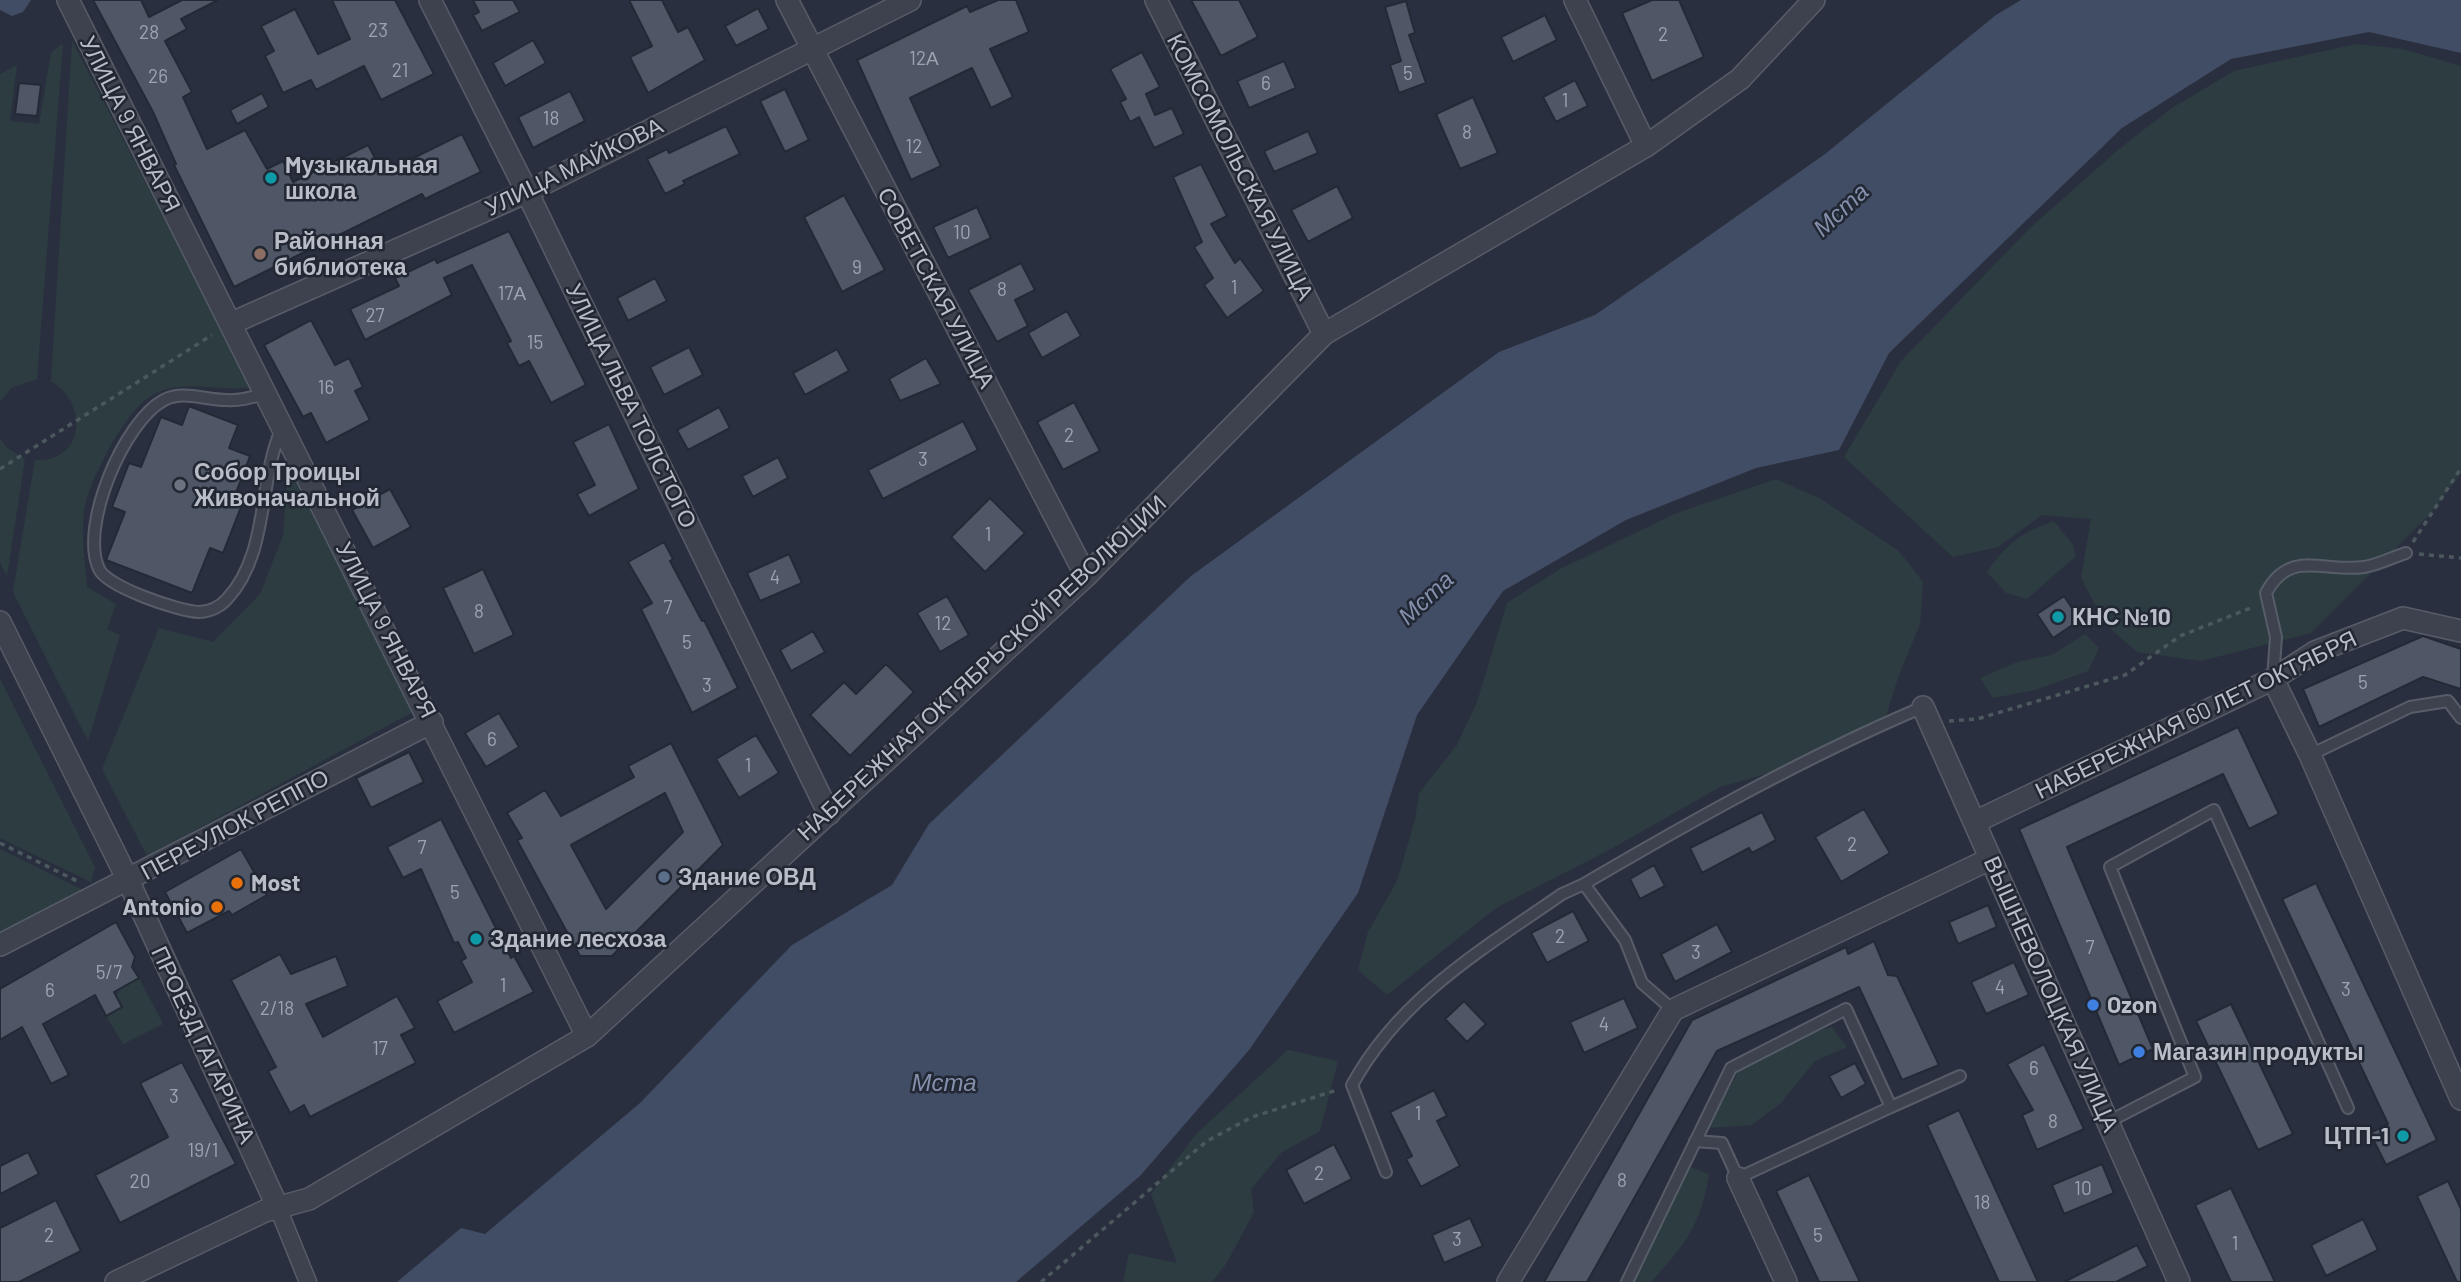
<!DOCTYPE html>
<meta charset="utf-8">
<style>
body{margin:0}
canvas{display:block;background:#292f3e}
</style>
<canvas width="2461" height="1282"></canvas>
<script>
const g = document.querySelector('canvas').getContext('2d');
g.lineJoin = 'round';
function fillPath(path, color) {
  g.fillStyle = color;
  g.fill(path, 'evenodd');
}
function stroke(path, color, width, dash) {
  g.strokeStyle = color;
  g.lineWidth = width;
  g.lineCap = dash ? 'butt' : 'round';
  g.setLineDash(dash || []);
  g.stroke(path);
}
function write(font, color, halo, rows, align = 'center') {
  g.font = font + ' Barlow,sans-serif';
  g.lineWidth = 5;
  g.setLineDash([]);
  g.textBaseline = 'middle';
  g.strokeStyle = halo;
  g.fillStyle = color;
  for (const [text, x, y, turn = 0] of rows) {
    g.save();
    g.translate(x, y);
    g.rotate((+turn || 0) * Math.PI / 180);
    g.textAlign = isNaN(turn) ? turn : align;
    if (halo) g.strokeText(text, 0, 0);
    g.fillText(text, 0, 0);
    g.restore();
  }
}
fillPath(new Path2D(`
 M72,41l180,346c-33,6 -70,-10 -101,9 -26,15 -63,86 -67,115 -3,24 1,52 3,76l29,17 -9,25 13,6 -32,106 -75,-149 22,-132c49,3 55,-56 16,-79z
 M63,43l-26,336 -26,9 -11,14v-328l17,-9 -7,56 29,3 12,-71z
 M2356,44l47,5 58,17v407l-30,40 -120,120 -110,28 -64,-9 -31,-27 -25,-47 10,-59 -49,-4 -44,32 -45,10 -109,-100 57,-96 129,-133 89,-79 53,-41 62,-37z
 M0,438l7,10 18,11 -18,117 -7,-14z
 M289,454l124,258 -266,144 -45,-87 57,-141 54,14 47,-48 23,-58z
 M1776,479l45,20 78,52 24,31 -3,42 -22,54 -12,38 -68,43 -98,28 -111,63 -113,58 -109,87 -29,-25 10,-38 29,-51 18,-61 4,-27 38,-48 20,-43 30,-99 53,-34 117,-56z
 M2054,521l19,24 3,11 -49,43 -21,-6 -19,-21c20,-29 34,-39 67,-51z
 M2085,634l14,14 -11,23 -53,19 -42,8 -13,-20 37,-16 35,-7z
 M0,679l95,188 -4,15 -91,-44z
 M0,849l83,41 -83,42z
 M139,978l24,46 -40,20 -17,-28 16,-9 -6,-11 4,-7z
 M1832,1027l15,20 -32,14 -35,43 -29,21 -43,3 30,-56 66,-37z
 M1288,1050l50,11 -18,70 -38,21 -31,37 3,23 -28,52 -14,18h-89l6,-29 48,10 -26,-69 45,-60z
 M1682,1164l27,10c-8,52 -24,70 -58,108h-32z`), '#2c3c40');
fillPath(new Path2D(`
 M0,0h31l-8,12 -11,4 -12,-6z
 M2021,0h440v53l-92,-21 -138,27 -109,69 -233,225 -50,97 -83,18 -130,52 -123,71 -86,124 -59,178 -109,157 -109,126 -124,106h-619l64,-54 24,6 155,-131 152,-158 100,-60 37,-61 262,-248 308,-224 96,-37 91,-63 139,-98 171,-139z`), '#414c65');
const building = new Path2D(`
 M93,0h48l8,17 33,-17h36l-37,19 6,10 -22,12 27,51 -9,5 24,52 38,-19 22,39 16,-8 10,21 75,-37 15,28 79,-39 19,38 -56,27 -3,-5 -188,93 -60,-122 2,-1 -23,-52z
 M332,0h63l39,74 -53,26 -17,-34 -48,24 -5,-10 -28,13 -18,-37 9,-5 -13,-25 34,-17 23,45 32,-15z
 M473,0h40l7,12 -38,19 -9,-16 6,-3z
 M629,0h33l16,32 10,-5 17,33 -57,33 -18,-36 22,-11z
 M998,0h18l13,32 -39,17 23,48 -22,11 -19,-40 -62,30 31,68 -30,14 -54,-120 110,-54 3,6z
 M1191,0h48l19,37 -37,19z
 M1652,0h27l25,57 -52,24 -30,-68z
 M1406,1l9,32 -6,2 17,48 -27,10 -9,-28 11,-4 -16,-54z
 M758,8l11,21 -33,17 -11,-20z
 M1545,15l12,25 -44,22 -12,-25z
 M533,40l13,23 -41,23 -12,-23z
 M1142,52l18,35 -14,7 9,21 17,-7 12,26 -30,14 -15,-31 -9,5 -10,-20 6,-3 -16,-30z
 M1284,61l12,27 -47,20 -12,-27z
 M1575,80l13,26 -32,16 -13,-25z
 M19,83l22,2 -4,31 -22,-2z
 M785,89l24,51 -24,12 -25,-51z
 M570,91l15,30 -52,27 -15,-31z
 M262,93l7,14 -32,17 -7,-14z
 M1473,97l25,56 -38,16 -24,-55z
 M726,126l14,28 -57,27 2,3 -20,10 -18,-35 20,-10 2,4z
 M1308,131l10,22 -44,19 -10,-21z
 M1201,164l26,52 -16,8 24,39 5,-5 24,33 -37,27 -23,-33 9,-7 -19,-31 8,-5 -29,-65z
 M1337,186l16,32 -45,24 -17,-32z
 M844,195l41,75 -43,22 -38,-75z
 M977,207l14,31 -43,20 -15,-31z
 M509,231l77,154 -35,18 -22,-42 -10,5 -12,-23 4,-2 -39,-76 -28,13 8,17 -87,45 -15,-31 49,-23 -4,-8 40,-19 2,4z
 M1021,263l14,27 -20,10 13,26 -31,16 -29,-52z
 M655,278l12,23 -39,20 -11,-23z
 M1067,311l14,25 -39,22 -14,-25z
 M311,320l24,45 14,-7 14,29 -8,4 15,29 -44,23 -15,-30 -8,4 -39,-72z
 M689,347l14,28 -39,20 -14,-28z
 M837,349l12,22 -44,24 -12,-22z
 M926,358l15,26 -41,17 -11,-22z
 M1074,402l26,49 -37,19 -26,-48z
 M189,406l49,19 -9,23 21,8 -18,47 9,4 -18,46 -13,-5 -18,45 -86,-33 19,-48 -13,-5 17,-44 12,4 20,-50 21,8z
 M719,407l11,21 -42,22 -11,-20z
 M963,421l15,29 -95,49 -15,-29z
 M609,424l30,65 -50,27 -12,-22 18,-9 -22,-43z
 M778,457l10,21 -35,19 -11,-21z
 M390,489l21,38 -38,21 -21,-38z
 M990,498l35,35 -40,39 -34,-35z
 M664,542l9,17 -3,2 32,60 2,-1 34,68 -46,25 -51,-104 11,-6 -24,-41z
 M789,554l13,29 -42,18 -13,-28z
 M483,569l31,66 -40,19 -31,-66z
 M947,596l22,39 -29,17 -23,-39z
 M2064,596l16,24 -27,18 -16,-24z
 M813,631l12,21 -34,19 -11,-21z
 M2423,636l38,13v40l-38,-12 -104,50 -16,-38z
 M886,664l28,28 -64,64 -40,-41 34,-33 12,12z
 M499,713l20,34 -33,20 -21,-34z
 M2238,727l41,87 -30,15 -26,-55 -156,73 86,202 -34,16 -100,-236z
 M756,735l23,38 -40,25 -23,-39z
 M671,743l52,102 -111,111h-32l-63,-116 5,-2 -15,-25 38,-23 16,26 73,-39 -6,-11zM665,793l18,39 -77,77 -35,-64z
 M409,752l15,30 -53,26 -15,-30z
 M1864,809l26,44 -49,29 -26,-45z
 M1762,812l14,28 -24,13 -3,-5 -47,25 -12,-25z
 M441,819l70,139 3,-2 20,36 -80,41 -17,-32 35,-19 -11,-21 5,-3 -8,-16 -4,1 -33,-74 -18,9 -16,-31z
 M241,849l26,46 -35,20 -3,-4 -42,22 -22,-41z
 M1654,865l11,21 -25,13 -10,-20z
 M2316,883l121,257 -51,25 -16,-32 18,-9 -106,-225z
 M1988,905l9,22 -39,17 -9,-22z
 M1573,911l16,30 -42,22 -16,-30z
 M116,922l19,35 -3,10 7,11 -25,14 8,15 -16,9 -11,-21 -52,29 26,51 -18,9 -29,-57 -22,13v-51z
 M1717,924l15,28 -57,30 -14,-28z
 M1874,941l14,34 9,1 42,89 -37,15 -43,-93 -142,64 -130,231h-43l148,-262 154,-73 2,7z
 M280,954l11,20 45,-18 12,30 -42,18 17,33 74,-41 18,32 -14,7 15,28 -106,54 -6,-12 -14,8 -22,-42 8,-4 -45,-87z
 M2014,962l15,33 -43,19 -15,-32z
 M1624,998l14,30 -54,25 -14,-31z
 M1464,1001l22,23 -19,18 -22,-23z
 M2231,1004l62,130 -35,16 -62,-129z
 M2044,1044l40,85 -47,21 -15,-35 11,-5 -26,-46z
 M182,1062l54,102 -116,59 -25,-48 73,-38 -28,-54z
 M1855,1063l11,21 -25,14 -12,-22z
 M1434,1090l13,26 -10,5 23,45 -39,21 -15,-28 6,-3 -22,-44z
 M1959,1110l79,172h-39l-72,-157z
 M1334,1144l18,35 -48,25 -18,-34z
 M28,1152l11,22 -39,20v-28z
 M2102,1164l12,29 -50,21 -12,-29z
 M1809,1175l51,107h-41l-43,-91z
 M2448,1181l13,28v73h-4l-40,-86z
 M2231,1188l44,94h-44l-36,-77z
 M56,1200l25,51 -62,31h-19v-54z
 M1470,1218l13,28 -39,17 -12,-28z
 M2363,1219l15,31 -52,26 -15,-31z
 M2137,1245l11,21 -32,16h-52z`);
fillPath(building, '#4f5666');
stroke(building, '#232935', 2);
const service = new Path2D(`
 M267,393c-14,4 -26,8 -41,7 -21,0 -43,-10 -62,0 -40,21 -85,127 -65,169 8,18 79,42 100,43 10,0 21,-5 28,-13 42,-45 31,-116 54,-169
 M2273,679l3,-42 -10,-44c24,-45 58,-20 98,-26 14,-2 29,-10 42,-14
 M2310,755l100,-48 38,-6 13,17
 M1584,884c111,-65 221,-127 339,-177
 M1891,1107l69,-31
 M2108,1122l87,-45 -85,-210 104,-57 134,298
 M1386,1172l-34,-87c48,-88 131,-136 210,-191l22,-10 41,56 17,43 31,27
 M1627,1282l104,-214 115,-59 45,98 -153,71 -16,-35 -27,-2`);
const pedestrian = new Path2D(`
 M278,1208l30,74`);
const minor = new Path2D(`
 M68,0l519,1036
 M430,0l97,192 302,622
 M787,0l299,576
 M1156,0l168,334
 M1575,0l71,146
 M232,323l295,-131 383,-192
 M0,622l128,258 150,328
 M2273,679l37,76 151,344
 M1923,707l256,575
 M1975,822l298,-143 42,-27 88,-34 58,13
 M0,945l432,-223
 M1738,1178l48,104
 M116,1282l149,-71 44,-12 278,-163 499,-460 238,-242 322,-188 94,-67 74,-79
 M1508,1282l165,-272 317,-151`);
stroke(service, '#575d68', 14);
stroke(pedestrian, '#575d68', 19);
stroke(minor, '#575d68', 24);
stroke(new Path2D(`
 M0,469l212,-134
 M2413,542l48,-74
 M2419,554l42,4
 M1949,721l28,-2 148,-44 55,-39 73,-29
 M0,843l79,39
 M1041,1282l166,-141 45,-24 85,-27`), '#4b595e', 3.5, [5, 5]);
stroke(service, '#3d424e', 10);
stroke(pedestrian, '#3d424e', 16);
stroke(minor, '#3d424e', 21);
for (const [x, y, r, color] of [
 [271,178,7,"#0f9aa8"],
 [260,254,7,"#8d6e63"],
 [180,485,7,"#6b7280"],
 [2058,617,7,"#0f9aa8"],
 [664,877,7,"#5c6f8a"],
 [237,883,7,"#e8710a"],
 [217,907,7,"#e8710a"],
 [476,939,7,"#0f9aa8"],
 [2093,1005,7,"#3f7fe0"],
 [2139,1052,7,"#3f7fe0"],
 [2403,1136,7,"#0f9aa8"]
]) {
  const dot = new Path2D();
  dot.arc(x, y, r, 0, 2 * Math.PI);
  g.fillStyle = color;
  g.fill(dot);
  stroke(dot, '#212733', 2.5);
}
write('19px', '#9ea3b0', null, [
 ["23",378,31],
 ["28",149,33],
 ["2",1663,35],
 ["12А",924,59],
 ["21",400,71],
 ["5",1408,74],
 ["26",158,77],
 ["6",1266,84],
 ["1",1565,101],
 ["18",551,119],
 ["8",1467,133],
 ["12",914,147],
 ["10",962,233],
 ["9",857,268],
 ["1",1234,288],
 ["8",1002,290],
 ["17А",512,294],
 ["27",375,316],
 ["15",535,343],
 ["16",326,388],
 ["2",1069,436],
 ["3",923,460],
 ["1",988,535],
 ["4",775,578],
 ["7",668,608],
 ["8",479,612],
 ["12",943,624],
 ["5",687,643],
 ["5",2363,683],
 ["3",707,686],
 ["6",492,740],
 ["1",748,766],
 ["2",1852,845],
 ["7",422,848],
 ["5",455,893],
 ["2",1560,937],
 ["7",2090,948],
 ["3",1696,953],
 ["5/7",109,973],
 ["1",503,986],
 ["4",2000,988],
 ["3",2346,990],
 ["6",50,991],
 ["2/18",277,1009],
 ["4",1604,1025],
 ["17",380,1049],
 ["6",2034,1069],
 ["3",174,1097],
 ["1",1418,1114],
 ["8",2053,1122],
 ["19/1",203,1151],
 ["2",1319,1174],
 ["8",1622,1181],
 ["20",140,1182],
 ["10",2083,1189],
 ["18",1982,1203],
 ["2",49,1236],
 ["5",1818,1236],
 ["3",1457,1240],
 ["1",2235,1244]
]);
write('23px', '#b9bdc8', '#212733', [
 ["УЛИЦА 9 ЯНВАРЯ",130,124,63],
 ["УЛИЦА МАЙКОВА",574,167,-26],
 ["КОМСОМОЛЬСКАЯ УЛИЦА",1240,167,63],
 ["СОВЕТСКАЯ УЛИЦА",936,288,62],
 ["УЛИЦА ЛЬВА ТОЛСТОГО",631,406,64],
 ["УЛИЦА 9 ЯНВАРЯ",386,630,63],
 ["НАБЕРЕЖНАЯ ОКТЯБРЬСКОЙ РЕВОЛЮЦИИ",982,668,-43],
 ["НАБЕРЕЖНАЯ 60 ЛЕТ ОКТЯБРЯ",2196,715,-26],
 ["ПЕРЕУЛОК РЕППО",235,825,-28],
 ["ВЫШНЕВОЛОЦКАЯ УЛИЦА",2051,994,66],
 ["ПРОЕЗД ГАГАРИНА",203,1045,65]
]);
write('bold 23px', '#b9bdc8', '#212733', [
 ["Mузыкальная",285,165],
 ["школа",285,191],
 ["Районная",274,241],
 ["библиотека",274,267],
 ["Собор Троицы",194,472],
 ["Живоначальной",194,498],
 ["КНС №10",2072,617],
 ["Здание ОВД",678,877],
 ["Most",251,883],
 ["Antonio",203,907,"right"],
 ["Здание лесхоза",490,939],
 ["Ozon",2107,1005],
 ["Магазин продукты",2153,1052],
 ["ЦТП-1",2389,1136,"right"]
], 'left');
write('italic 24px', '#8590ac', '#212733', [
 ["Мста",1841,210,-43],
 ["Мста",1426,598,-43],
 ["Мста",944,1083]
]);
</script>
